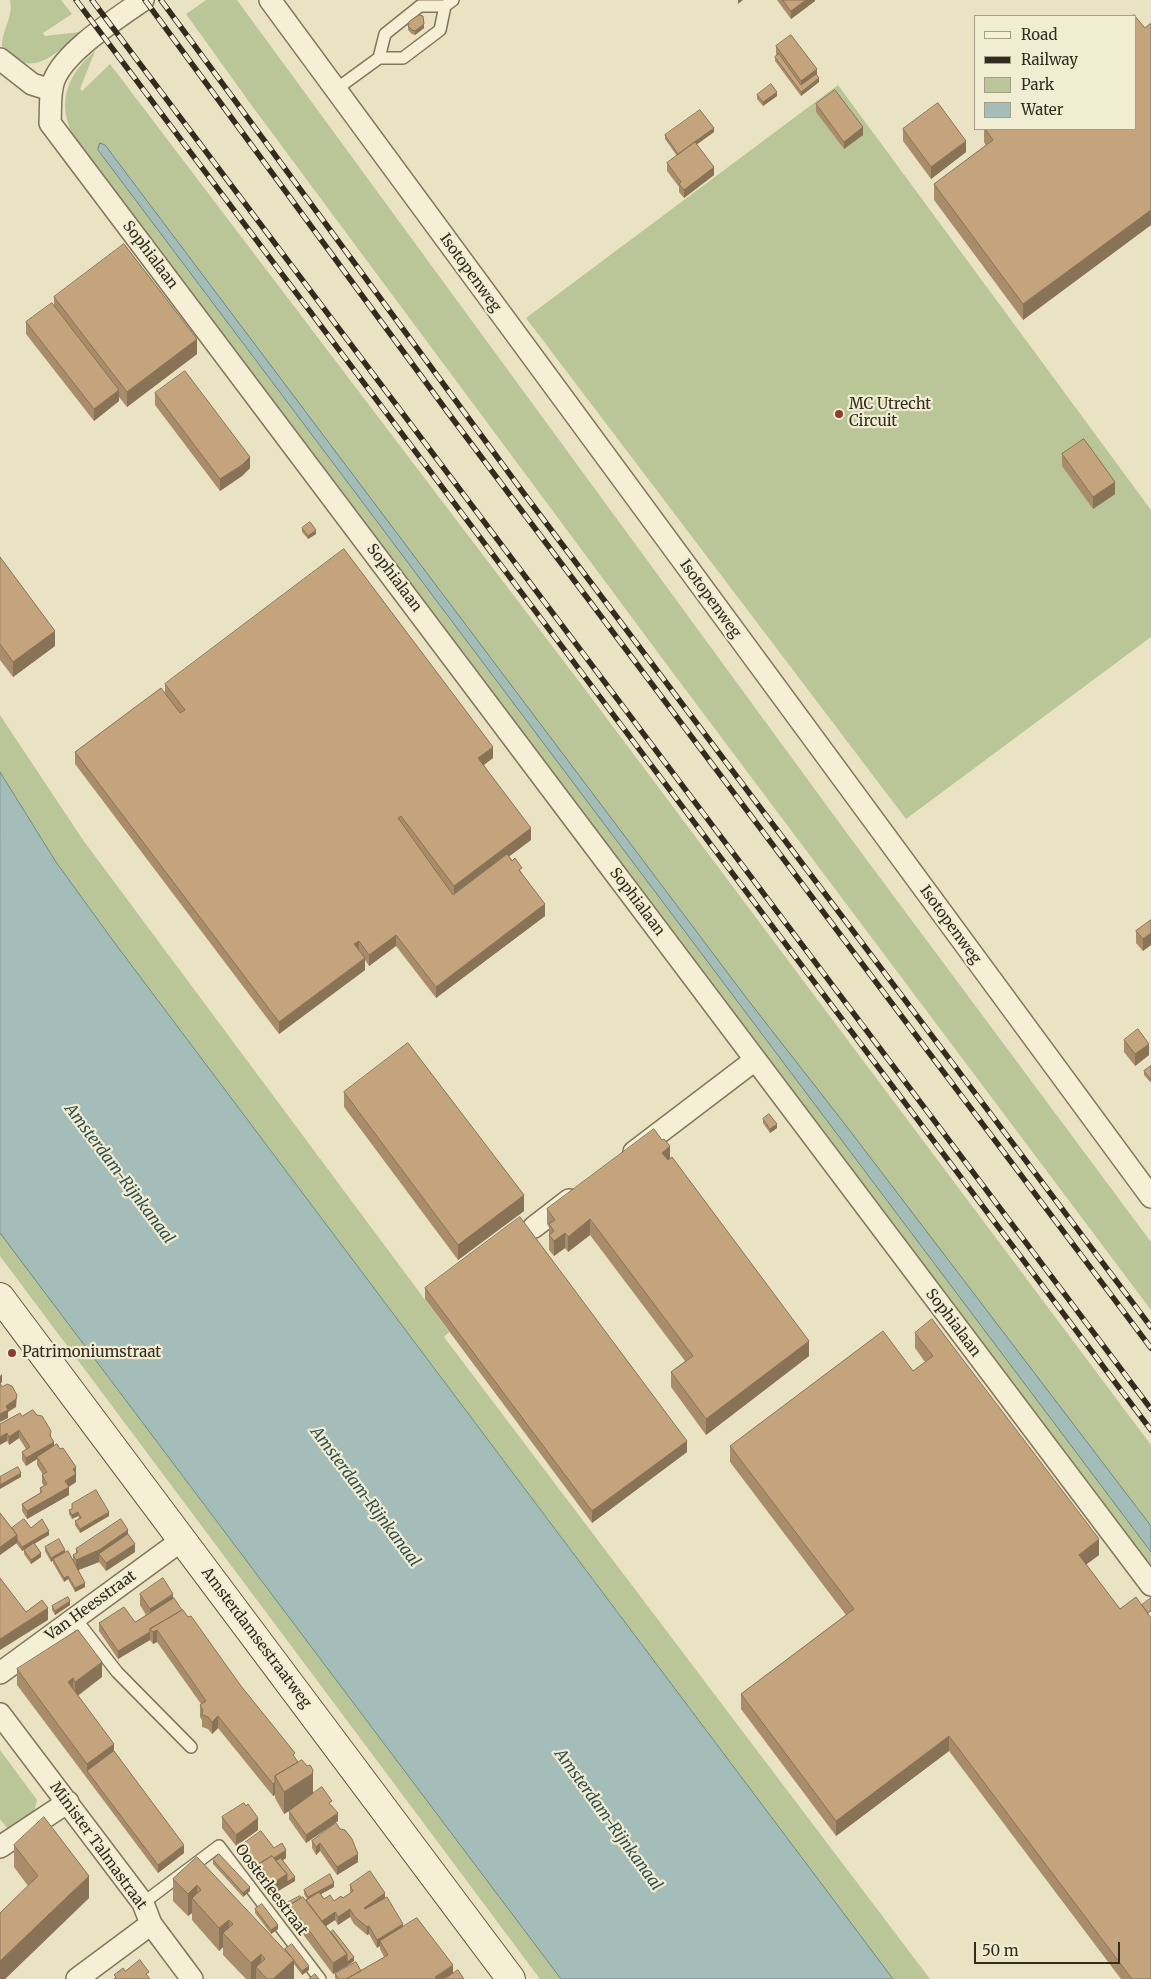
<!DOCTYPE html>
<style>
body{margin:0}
#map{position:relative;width:1151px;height:1979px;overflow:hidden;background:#e9e3c3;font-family:Merriweather,serif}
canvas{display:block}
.legend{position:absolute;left:974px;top:15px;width:162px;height:115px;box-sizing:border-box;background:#f1edd2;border:1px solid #a59f8a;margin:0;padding:6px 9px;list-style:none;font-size:15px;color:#332b1e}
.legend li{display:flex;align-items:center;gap:10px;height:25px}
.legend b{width:25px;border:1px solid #a59f8a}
.scale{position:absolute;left:974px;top:1942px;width:146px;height:22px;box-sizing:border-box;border:2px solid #332b1e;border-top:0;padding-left:6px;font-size:15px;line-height:18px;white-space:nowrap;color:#332b1e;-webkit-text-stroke:4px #f1edd2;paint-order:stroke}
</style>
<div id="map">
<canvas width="1151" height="1979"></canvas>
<ul class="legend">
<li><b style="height:6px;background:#f5f0d5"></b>Road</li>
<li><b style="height:6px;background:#332b1e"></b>Railway</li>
<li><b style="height:14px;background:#bac698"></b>Park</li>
<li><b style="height:14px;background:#a5bdb9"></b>Water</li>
</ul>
<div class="scale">50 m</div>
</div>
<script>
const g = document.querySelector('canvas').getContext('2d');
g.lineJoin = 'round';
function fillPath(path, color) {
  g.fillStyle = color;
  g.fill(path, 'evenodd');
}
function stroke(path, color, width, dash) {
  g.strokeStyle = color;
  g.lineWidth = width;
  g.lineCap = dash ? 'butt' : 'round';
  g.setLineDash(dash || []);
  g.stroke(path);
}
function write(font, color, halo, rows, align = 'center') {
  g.font = font + ' Merriweather,serif';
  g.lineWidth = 4.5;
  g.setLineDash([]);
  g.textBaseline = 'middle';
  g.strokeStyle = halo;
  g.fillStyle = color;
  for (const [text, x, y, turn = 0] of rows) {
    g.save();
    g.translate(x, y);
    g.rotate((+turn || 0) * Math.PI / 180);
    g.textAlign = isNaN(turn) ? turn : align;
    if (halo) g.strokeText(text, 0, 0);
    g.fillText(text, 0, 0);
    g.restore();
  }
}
fillPath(new Path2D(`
 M10,0h51l11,14 -29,19 2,3 35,-4c-18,16 -40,42 -67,27 -5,-3 -11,-6 -11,-14 0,-15 12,-29 8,-45z
 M206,0h31l612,836 302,406v68l-469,-625 -430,-579 -66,-92z
 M95,51l-15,38 2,2 28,-27 474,624 567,757v123l-1074,-1426c-22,-35 -12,-66 18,-91z
 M838,85l313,425v127l-245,182 -380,-501z
 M0,715l83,125 366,492 -5,5 486,642h-37l-779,-1037 -58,-80 -56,-90z
 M0,1233l561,746h-21l-540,-723z
 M0,1750l37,50 -4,16 -23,16 -10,-13z`), '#bac698');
const water = new Path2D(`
 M100,143l5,2 643,855 96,123 307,403v26l-1053,-1402z
 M0,772l56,90 58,80 779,1037h-332l-561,-746z`);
fillPath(water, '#a5bdb9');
stroke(water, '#6d8986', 1);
const lane = new Path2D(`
 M379,58l6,-24 35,-28h25
 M335,90l44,-32h24l37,-28 5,-24 8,-6
 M75,1618l42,54 74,75
 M143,1903l76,-57 101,133`);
const street = new Path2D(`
 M143,0c-26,19 -77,50 -89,80 -5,14 -3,29 -4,43l1101,1462
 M270,0l881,1197
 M0,59l32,25 19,6
 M634,1152l121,-92
 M534,1227l35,-27
 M0,1673l182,-133
 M0,1714l143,189 8,21 41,55
 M0,1847l68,-45
 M77,1979l74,-55`);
const secondary = new Path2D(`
 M0,1297l511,682`);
stroke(lane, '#82755c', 14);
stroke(street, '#82755c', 24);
stroke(secondary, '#63563f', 30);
stroke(lane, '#f5f0d5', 11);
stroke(street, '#f5f0d5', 21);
stroke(secondary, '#f5f0d5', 28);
const rail = new Path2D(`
 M76,0l1075,1430
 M92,0l1059,1409
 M145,0l307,418 699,930
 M161,0l367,499 623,828`);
stroke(rail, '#332b1e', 5.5);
stroke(rail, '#f1edd2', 4, [11]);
fillPath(new Path2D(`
 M777,0h38v1l-24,18z
 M1134,15l11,13 6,-5v202l-128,95 -89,-120v-16l52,-38 -2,-4v-13h151v-113h-3z
 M408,26l16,2 -9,7 -3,-1 -4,-4z
 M776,46l41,30 2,6 -18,14 -26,-35v-4l2,-1 -1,-2z
 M757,95l20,1 -14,10 -6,-7z
 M816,104l47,31 -19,14 -28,-37z
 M903,129l63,23 -35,27 -28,-38z
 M714,132l-17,12 17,31 -30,23 -5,-6v-5l-12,-16v-8l10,-7 -12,-17v-4z
 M54,297l143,57 -70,53 -8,-10v4l-25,20 -68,-87v-12l28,-16z
 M155,393l95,75 -8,8 -22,15 -65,-86z
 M1062,454l53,40 -22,15 -31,-43z
 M302,528l14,6 -8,5 -6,-7z
 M0,557l55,89 -42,31 -13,-17z
 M165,684l328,74 -9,7 47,75 -22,16 13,17 23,43 -109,82 -40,-52 -27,20 -4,-6v10l-86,64 -204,-270v-12l90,-58z
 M1151,920l-8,31 -7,-8v-12z
 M1124,1040l25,15 -14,11 -11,-14z
 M1151,1066v17l-7,-8v-4z
 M344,1092l180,119 -66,49 -114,-153z
 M763,1119l14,9 -7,5 -7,-10z
 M670,1158l139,198 -103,79 -35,-48v-15l14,-11 -95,-126 -22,17 -3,-4 -11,8 -5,-6v-23l-2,-3v-15z
 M425,1288l262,164 -95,71 -167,-224z
 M915,1333l184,222 -13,9 34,45 30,7 1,363h-30l-172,-228 -113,85 -95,-127v-15l105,-79 -116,-153v-16l183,-75 12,-9 -10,-14z
 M22,1416l29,22 3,9 22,26v9l-7,5v8l-42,24 -5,-8v-7l18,-11v-5l4,-2 -2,-3v-8h1l-6,-10v-6l-11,7 -4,-6v-8l4,-3 -7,-11 -10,7 -9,-21z
 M69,1510l40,6 -29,17 -5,-8v-4l4,-3 -1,-2 -6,3 -3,-5z
 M0,1513l12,15h19l18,7 -15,9 7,13 -10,7 -7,-10v-4l1,-1 -3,2 -6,-8 -16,12z
 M128,1534l7,18 -29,19 -7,-9 -21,8 7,17 -10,5 -7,-13 -4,3 -11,-19v-3l-2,2 -6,-11v-4l20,5 8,9v-6l3,-2v-4z
 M140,1594l33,4 68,88 54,73 18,33v1l19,13 6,15 -32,22 -17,-24v-8l-5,3 -9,-16v-3l-2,1 -55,-68 -6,6 -4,-5 -6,-2v-7l-2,-3v-12l1,-1 -44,-62 -4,2 -3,-4 -32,19 -19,-28v-8l36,-1 11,-7 -6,-10z
 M70,1605l-15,10 -3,-5v-4z
 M17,1669l85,8 -24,19 36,55 70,102 -26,20 -141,-188z
 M222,1817l36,13 -22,16 -14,-18z
 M336,1823l22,39 -21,13 -17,-24 -4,4 -4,-7v-7z
 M14,1845l75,53 -84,81h-5l28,-93 -14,-19z
 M242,1845l32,3 12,10 -3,2 12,21 -22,13 -31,-41z
 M197,1857l88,94v-2l24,21 -7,5 -8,-11v15h-48l-23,-24v-8l-4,4 -27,-31v-7l-4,3 -15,-15v-22z
 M213,1860l37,31 -7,6 -30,-33z
 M350,1885l35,13 18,29 41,52h-108l-1,-1v-4l26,-3 23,-14 -4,-8v-3l-3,2 -8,-14 -2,1 -13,-11 -4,-7 -12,8 -3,-5 -9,6 28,35 -7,5 -14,8 -43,-57v-5l-3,-5v-4l14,-5 5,2 1,-1 -3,-5v-4l30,-3 -13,7 3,5 10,2 9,-3 7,-5z
 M255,1909l23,20 -7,5 -16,-21z`), '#a98d6b');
fillPath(new Path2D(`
 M738,0h5l-5,4z
 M806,0h9v1l-24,18v-8z
 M424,24v4l-9,7v-4z
 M817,69v8l-16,12v-8z
 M819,78v4l-18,14v-4z
 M777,92v4l-14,10v-4z
 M863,127v8l-19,14v-7z
 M714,128v4l-36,26v-4z
 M966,141v11l-35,27v-12z
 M714,167v8l-30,23v-8z
 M1151,210v15l-128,95v-16z
 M197,339v15l-70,53v-15z
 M119,390v11l-25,20v-12z
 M250,457v11l-8,8 -22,15v-12z
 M1115,482v12l-22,15v-12z
 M316,530v4l-8,5v-3z
 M55,631v15l-42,31v-15z
 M493,747v11l-15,11v-11z
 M531,828v12l-77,58v-12z
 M545,904v12l-109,82v-11z
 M1151,933v12l-8,6v-12z
 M396,935v11l-27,20v-11z
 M359,941v12l-5,-9z
 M365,958v12l-86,64v-12z
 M1149,1044v11l-14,11v-12z
 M777,1124v4l-7,5v-4z
 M670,1146v16l-8,6v-15z
 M524,1195v16l-66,49v-15z
 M590,1219v16l-22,17v-15z
 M565,1233v15l-11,8v-15z
 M809,1341v15l-103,79v-16z
 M2,1374v8l-2,2v-8z
 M17,1395l-1,12 -8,5v6l-8,4v-8l6,-8z
 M19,1430v8l-10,7v-8z
 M51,1431v8l3,3v7l-17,8v2l-11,7v-8l24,-22z
 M7,1433v8l-7,4v-8z
 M687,1441v11l-95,71v-12z
 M76,1467v15l-11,7v-8l8,-12z
 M21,1473v4l-21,12v-4z
 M69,1487v8l-42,24v-8z
 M78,1512v4l-6,3v-4z
 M109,1512v4l-29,17v-4z
 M128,1530v11l-29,13v8l-23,9v-11z
 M49,1531v4l-27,16v-4z
 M17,1535v8l-17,12v-8z
 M1099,1539v16l-20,15v-15z
 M135,1544v8l-29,19v-8z
 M65,1550v3l-14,9v-4z
 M41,1553v4l-10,7v-4z
 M68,1576v3l-4,3v-4z
 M85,1583v4l-10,5v-4z
 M173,1594v12l-23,15v-12z
 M70,1601v4l-15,10v-4z
 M48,1608v12l-48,30v-11z
 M157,1630v12l-4,2v-12z
 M150,1632v8l-32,19v-8z
 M102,1662v15l-27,20v-15z
 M73,1678v16l-5,-12z
 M218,1716v12l-6,6v-12z
 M949,1736v15l-113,85v-15z
 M114,1744v15l-27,12v8v-15z
 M313,1770v22l-1,4 -28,18v-22z
 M275,1783v12l-2,1v-12z
 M338,1813v8l-32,22v-8z
 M258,1818v12l-22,16v-11z
 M320,1843v8l-4,4v-8z
 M184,1845v8l-26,20v-8z
 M286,1850v8l-12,8 -13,1z
 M358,1854v8l-21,13v-8z
 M287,1874l8,3v4l-22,13v-11z
 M89,1876v22l-84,81h-5v-18z
 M334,1883v4l-26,14v-4z
 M197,1885v19l-5,-6v15l-4,3v-22z
 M250,1887v4l-7,6v-4z
 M385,1893v8l-21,15v-8z
 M350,1909v8l-12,8v-8z
 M335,1912v8l-15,10v-8z
 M229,1920v19l-6,-6v14l-4,4v-23z
 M403,1924v8l-23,9v5l-3,2v-8z
 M278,1925v4l-7,5v-4z
 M369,1926v8l-2,1v-8z
 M261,1954v19l-5,-6v12h-5v-16z
 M347,1954l7,3v4l-7,5 -14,8v-11z
 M294,1960v19h-21z
 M453,1965v8l-9,6h-9v-2z
 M309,1966v4l-7,5v-4z`), '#897357');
const building = new Path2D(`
 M783,0h23l-15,11z
 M419,15l4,1 1,8 -9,7 -3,-1 -4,-4 1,-4z
 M1134,15l11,13 6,-5v187l-128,94 -89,-120 59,-44 -8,-11h150v-113h-3z
 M791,35l26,34 -16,12 -25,-35z
 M779,54l22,31 15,-11 3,4 -18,14 -26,-35z
 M771,84l6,8 -14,10 -6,-7z
 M835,90l28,37 -19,15 -28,-38z
 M938,103l28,38 -35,26 -28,-38z
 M700,110l14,18 -36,26 -13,-19z
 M695,142l19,25 -30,23 -5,-6 2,-2 -14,-19z
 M124,244l73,95 -70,53 -73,-95z
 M52,303l67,87 -25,19 -68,-87z
 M185,371l65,86 -8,8 -22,14 -65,-86z
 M1084,439l31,43 -22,15 -31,-43z
 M310,522l6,8 -8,6 -6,-8z
 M344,549l149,198 -15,11 53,70 -77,58 -53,-70 -3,2 55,77 54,-41 5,7 3,-3 7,10 -3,2 26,34 -109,83 -40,-52 -27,20 -10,-14 -5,3 11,14 -86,64 -204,-270 86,-64 19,25 5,-3 -20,-26z
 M0,557l55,74 -42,31 -13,-18z
 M1151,920v13l-8,6 -7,-8z
 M1138,1029l11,15 -14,10 -11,-14z
 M408,1043l116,152 -66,50 -114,-153z
 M1151,1066v14l-7,-9z
 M769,1114l8,10 -7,5 -7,-10z
 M654,1129l8,11 2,-1 6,7 -8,7 6,7 4,-3 137,184 -103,78 -35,-47 22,-16 -103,-137 -22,18 -3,-4 -11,8 -5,-6 5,-4 -5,-7 6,-4 -8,-11z
 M520,1217l167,224 -95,70 -167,-223z
 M932,1319l167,220 -20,16 41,54 16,-12 15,21v361h-19l-183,-243 -113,85 -95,-127 113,-85 -124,-163 153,-115 30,40 20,-15 -18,-23z
 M0,1383l2,4 5,-3 5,2 5,9 -1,4 -10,7 2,4 -8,4z
 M33,1410l4,5 5,1 9,15 -1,5 4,6 -28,16 -4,-6 8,-5 -11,-17 -10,7 -2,-4 -7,4v-13l20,-11 2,3z
 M57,1444l3,5 3,-1 13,19 -3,2 3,5 -11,7 4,6 -42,24 -5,-7 20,-12 -2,-4 7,-4 -5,-9 5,-3 -10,-15z
 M18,1467l3,6 -21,12v-8z
 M96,1490l13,22 -29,17 -5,-8 6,-3 -3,-6 -6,3 -3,-5 3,-1v-5z
 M0,1513l17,22 -17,12z
 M24,1519l7,9 11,-9 7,12 -27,16 -5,-8v-4l-5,-7z
 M121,1519l7,11 -29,20 -23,10 -3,-5 5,-3 -2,-3z
 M128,1534l7,10 -29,19 -7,-9z
 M59,1539l6,11 -14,8 -6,-11z
 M34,1543l7,10 -10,7 -7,-10z
 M68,1551l17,32 -10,5 -7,-12 -4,2 -11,-19z
 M0,1578l26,34 16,-12 6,8 -48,31z
 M163,1578l10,16 -23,15 -10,-15z
 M68,1597l2,4 -15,10 -3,-5z
 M174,1598l8,12 -32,19v3l-32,19 -19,-28 25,-16 11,15z
 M1151,1598v13l-3,2 -6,-8z
 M183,1610l5,7 3,-1 50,70 54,67 -2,2 5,7 -23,14v7l-2,1 -55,-68 -6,6 -4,-5 -6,-2 1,-5 -3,-5 6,-4 -49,-71 -4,2 -3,-3z
 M78,1630l24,32 -27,20 -2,-4 -5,4 46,62 -27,20 -70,-95z
 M114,1751l70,94 -26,20 -71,-94z
 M302,1760l5,6 3,-1 3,5 -1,4 -28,18 -9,-16z
 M322,1787l10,14 -3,2 9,10 -32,22 -17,-24z
 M244,1803l2,3 2,-2 10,14 -22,17 -14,-18z
 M44,1817l45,59 -89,85v-48l38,-37 -24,-31z
 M336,1823l4,6 5,1 7,9 6,15 -21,13 -17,-24 -4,4 -4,-6z
 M261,1831l13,17 8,-5 4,7 -12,8 -2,-2 -13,8v4l-17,-23z
 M219,1854l31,33 -7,6 -30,-33z
 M272,1856l15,18 -14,9 -14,-19z
 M197,1857l97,103 -21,19h-6l-11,-12 9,-8 -4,-5 -10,9 -28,-30 10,-9 -4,-4 -10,8 -27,-30 9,-8 -4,-5 -9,9 -15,-15z
 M281,1858l14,19 -8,5v-8l-11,-13z
 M370,1871l15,22 -21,15 1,1 22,-12 16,27 -26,16 -8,-14 -2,1 -13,-11 -4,-7 -12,8 -3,-5 -13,9 -16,-21 13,-8 5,7 6,-4 4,6 7,-5 2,2 10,-7 -3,-6z
 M330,1874l4,9 -26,14 -4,-7z
 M300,1896l1,2 -11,7v3l-3,-5z
 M303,1897l44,57 -14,9 -43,-58z
 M262,1904l16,21 -7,5 -16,-21z
 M417,1918l36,47 -18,12 1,2h-90l42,-24 -8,-14z
 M333,1930l21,27 -7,5v-8l-16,-22z
 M292,1944l17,22 -7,5 -17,-22z
 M140,1960l9,12 -3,2 4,5h-36l2,-2 -2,-2 9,-7 2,3z
 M356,1962l5,9 -15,8h-7l-4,-5z
 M458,1970l6,9h-19z
 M315,1974l4,5h-10z`);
fillPath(building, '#c4a47c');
stroke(building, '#897357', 1);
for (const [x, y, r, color] of [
 [839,414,5,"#8b3d32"],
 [12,1353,5,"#8b3d32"]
]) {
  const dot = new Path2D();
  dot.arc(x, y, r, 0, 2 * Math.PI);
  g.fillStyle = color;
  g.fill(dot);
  stroke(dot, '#f1edd2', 2);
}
write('15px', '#332b1e', '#f1edd2', [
 ["Sophialaan",150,255,53],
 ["Isotopenweg",470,273,54],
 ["Sophialaan",394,578,53],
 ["Isotopenweg",710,599,54],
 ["Sophialaan",637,902,53],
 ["Isotopenweg",950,925,54],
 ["Sophialaan",953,1323,53],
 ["Van Heesstraat",91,1606,-36],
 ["Amsterdamsestraatweg",256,1638,53],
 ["Minister Talmastraat",98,1846,54],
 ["Oosterleestraat",271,1890,53]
]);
write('15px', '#332b1e', '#f1edd2', [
 ["MC Utrecht",849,405],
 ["Circuit",849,422],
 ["Patrimoniumstraat",22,1353]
], 'left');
write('italic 16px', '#2f4f51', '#f1edd2', [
 ["Amsterdam-Rijnkanaal",119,1174,53],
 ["Amsterdam-Rijnkanaal",365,1497,53],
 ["Amsterdam-Rijnkanaal",608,1820,54]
]);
</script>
